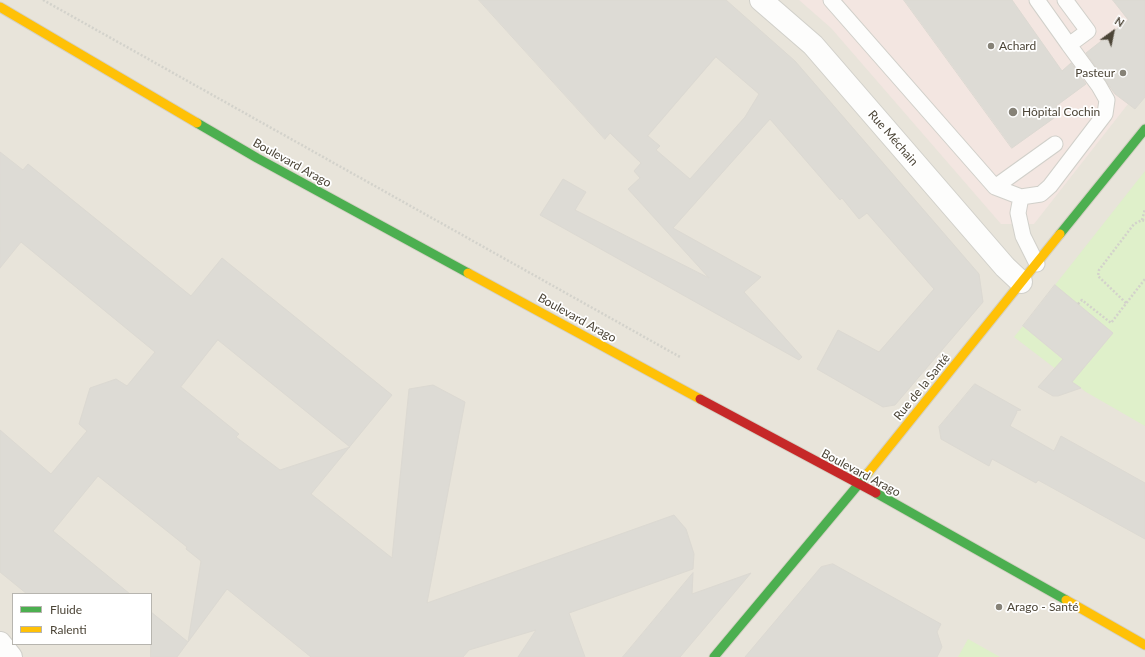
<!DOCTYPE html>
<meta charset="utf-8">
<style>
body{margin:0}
#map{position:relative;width:1145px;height:657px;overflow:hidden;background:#f3f2ed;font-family:Lato,sans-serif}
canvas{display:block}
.legend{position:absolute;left:12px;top:593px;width:140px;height:52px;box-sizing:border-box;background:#fff;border:1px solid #b7b5af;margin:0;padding:5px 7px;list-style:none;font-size:12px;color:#4c4537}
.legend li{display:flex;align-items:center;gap:8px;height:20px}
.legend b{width:20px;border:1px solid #b7b5af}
.north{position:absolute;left:1093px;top:12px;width:40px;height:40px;-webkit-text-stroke:3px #fff;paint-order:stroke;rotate:33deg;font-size:11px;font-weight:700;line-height:16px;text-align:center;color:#4c4537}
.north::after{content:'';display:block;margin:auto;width:14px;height:18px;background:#4c4537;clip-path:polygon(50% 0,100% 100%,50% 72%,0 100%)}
</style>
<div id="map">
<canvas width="1145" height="657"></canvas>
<ul class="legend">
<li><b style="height:5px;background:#4caf50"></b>Fluide</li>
<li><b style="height:5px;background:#ffc107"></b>Ralenti</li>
</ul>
<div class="north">N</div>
</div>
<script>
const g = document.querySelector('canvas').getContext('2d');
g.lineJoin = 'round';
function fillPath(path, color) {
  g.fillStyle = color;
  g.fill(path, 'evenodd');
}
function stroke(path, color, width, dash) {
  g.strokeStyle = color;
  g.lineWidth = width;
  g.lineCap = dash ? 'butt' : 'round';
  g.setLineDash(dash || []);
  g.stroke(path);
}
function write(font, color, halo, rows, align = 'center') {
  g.font = font + ' Lato,sans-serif';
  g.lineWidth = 3.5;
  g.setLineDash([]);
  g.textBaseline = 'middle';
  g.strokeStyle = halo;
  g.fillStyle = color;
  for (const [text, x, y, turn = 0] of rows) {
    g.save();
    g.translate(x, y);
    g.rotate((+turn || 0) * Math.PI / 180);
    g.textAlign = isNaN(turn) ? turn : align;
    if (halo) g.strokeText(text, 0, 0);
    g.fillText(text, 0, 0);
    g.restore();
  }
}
fillPath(new Path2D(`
 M0,0h1145v657h-1145zM13,594h138v50h-138z`), '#e8e4da');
fillPath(new Path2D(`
 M799,0h346v97l-10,12 -7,-5 -94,120h-33l-170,-196z`), '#f3e6e1');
fillPath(new Path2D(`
 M1145,171v255l-59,-34 -72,-55 9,-11 38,32 11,-13 18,16 23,-28 -58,-48z
 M968,639l32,18h-42z`), '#dff0ca');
const building = new Path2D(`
 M479,0h247l69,61 184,213 4,28 -88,103 -12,2 -66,-38 21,-39 41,22 55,-63 -67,-76 -8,6 -17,-21 -2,2 -70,-81 -97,109 88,49 -17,15 58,65 -3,3 -259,-145 23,-36 23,13 -11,18 134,68 -81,-89 12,-11 -6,-7 7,-8 -31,-30 -5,6zM716,57l43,37 -14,23 -55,62 -34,-29 4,-4 -12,-10z
 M904,0h108l50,71 9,-8 15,21 -30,22 5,7 -49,35z
 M1113,0h32v97l-10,12 -20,-15 -29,-41 42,-33z
 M0,152l23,18 5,-6 163,132 31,-38 170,137 -81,99 81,64 17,-169 24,-4 32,17 -38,201 247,-88 12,14 8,25 -1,15 -124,44 16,44h-67l18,-27 -67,20 -6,7h-152l-84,-68 -39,53 13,-81 -15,-12 1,-2 -89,-71 -45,55 77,63h-103l-27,-22v-142l51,44 36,-43 -8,-7 11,-36 26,-9 11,7 28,-34 -134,-110 -21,26zM218,340l132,107 -70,23 -44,-33 3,-3 -58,-47z
 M1055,285l58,48 -41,49 9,6 -23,8h-5l-15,-9 25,-28 -40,-33z
 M975,384l46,26 -5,1 1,1 -7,14 44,25 7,-15 84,47v56l-107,-59 -2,3 -44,-24 -3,7 -48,-27 -2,-12z
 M833,564l108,60 -4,8 5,15 -5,10h-192l76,-90z
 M693,573l-1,21 59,-21 -71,84h-57z
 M151,612l37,30 -11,15h-26z`);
fillPath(building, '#dddbd5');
stroke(building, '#dcd9d2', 1);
const lane = new Path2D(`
 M831,0l164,187 60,-43
 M1037,0l32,45
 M995,187l26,10 20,-3 9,-8 55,-72 2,-14 -8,-14 -30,-41 19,-14 -23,-31
 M1021,197l-3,16 5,23 14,28`);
const street = new Path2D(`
 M761,0l52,45 192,222 16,15
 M0,643l11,14`);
const fast = new Path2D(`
 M197,123l60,35 211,115
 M1060,234l85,-105
 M876,493l190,107
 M714,657l154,-184`);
const slow = new Path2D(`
 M0,7l197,116
 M468,273l232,126
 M868,473l192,-239
 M1066,600l79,45`);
const jam = new Path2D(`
 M700,399l176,94`);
stroke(lane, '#d1d0ca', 17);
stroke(street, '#d1d0ca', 24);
stroke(fast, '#d4d0c3', 11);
stroke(slow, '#d4d0c3', 11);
stroke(jam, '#d4d0c3', 11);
stroke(new Path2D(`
 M43,0l637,357
 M1142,220l3,-11
 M1126,303l-28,-27 1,-6 35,-46 8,-4 3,1
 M1078,304l4,-4 29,23 34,-44`), '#d3d2cb', 2.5, [2, 2]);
stroke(lane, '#fdfdfc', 15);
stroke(street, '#fdfdfc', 22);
stroke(fast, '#4caf50', 9);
stroke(slow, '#ffc107', 9);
stroke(jam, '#c62828', 9);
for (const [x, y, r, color] of [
 [991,46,4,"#868277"],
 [1123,73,4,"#868277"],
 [1013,112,5,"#868277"],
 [999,607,4,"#868277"]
]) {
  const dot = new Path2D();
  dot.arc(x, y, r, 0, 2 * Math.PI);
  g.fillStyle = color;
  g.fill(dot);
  stroke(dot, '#fff', 1.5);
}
write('12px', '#4c4537', '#fff', [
 ["Achard",999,46],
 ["Pasteur",1115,73,"right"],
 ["Hôpital Cochin",1022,112],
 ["Arago - Santé",1007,607]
], 'left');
write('12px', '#4c4537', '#fff', [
 ["Rue Méchain",893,138,49],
 ["Boulevard Arago",292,163,29],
 ["Boulevard Arago",577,318,29],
 ["Rue de la Santé",922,387,-51],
 ["Boulevard Arago",861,473,28]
]);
</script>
